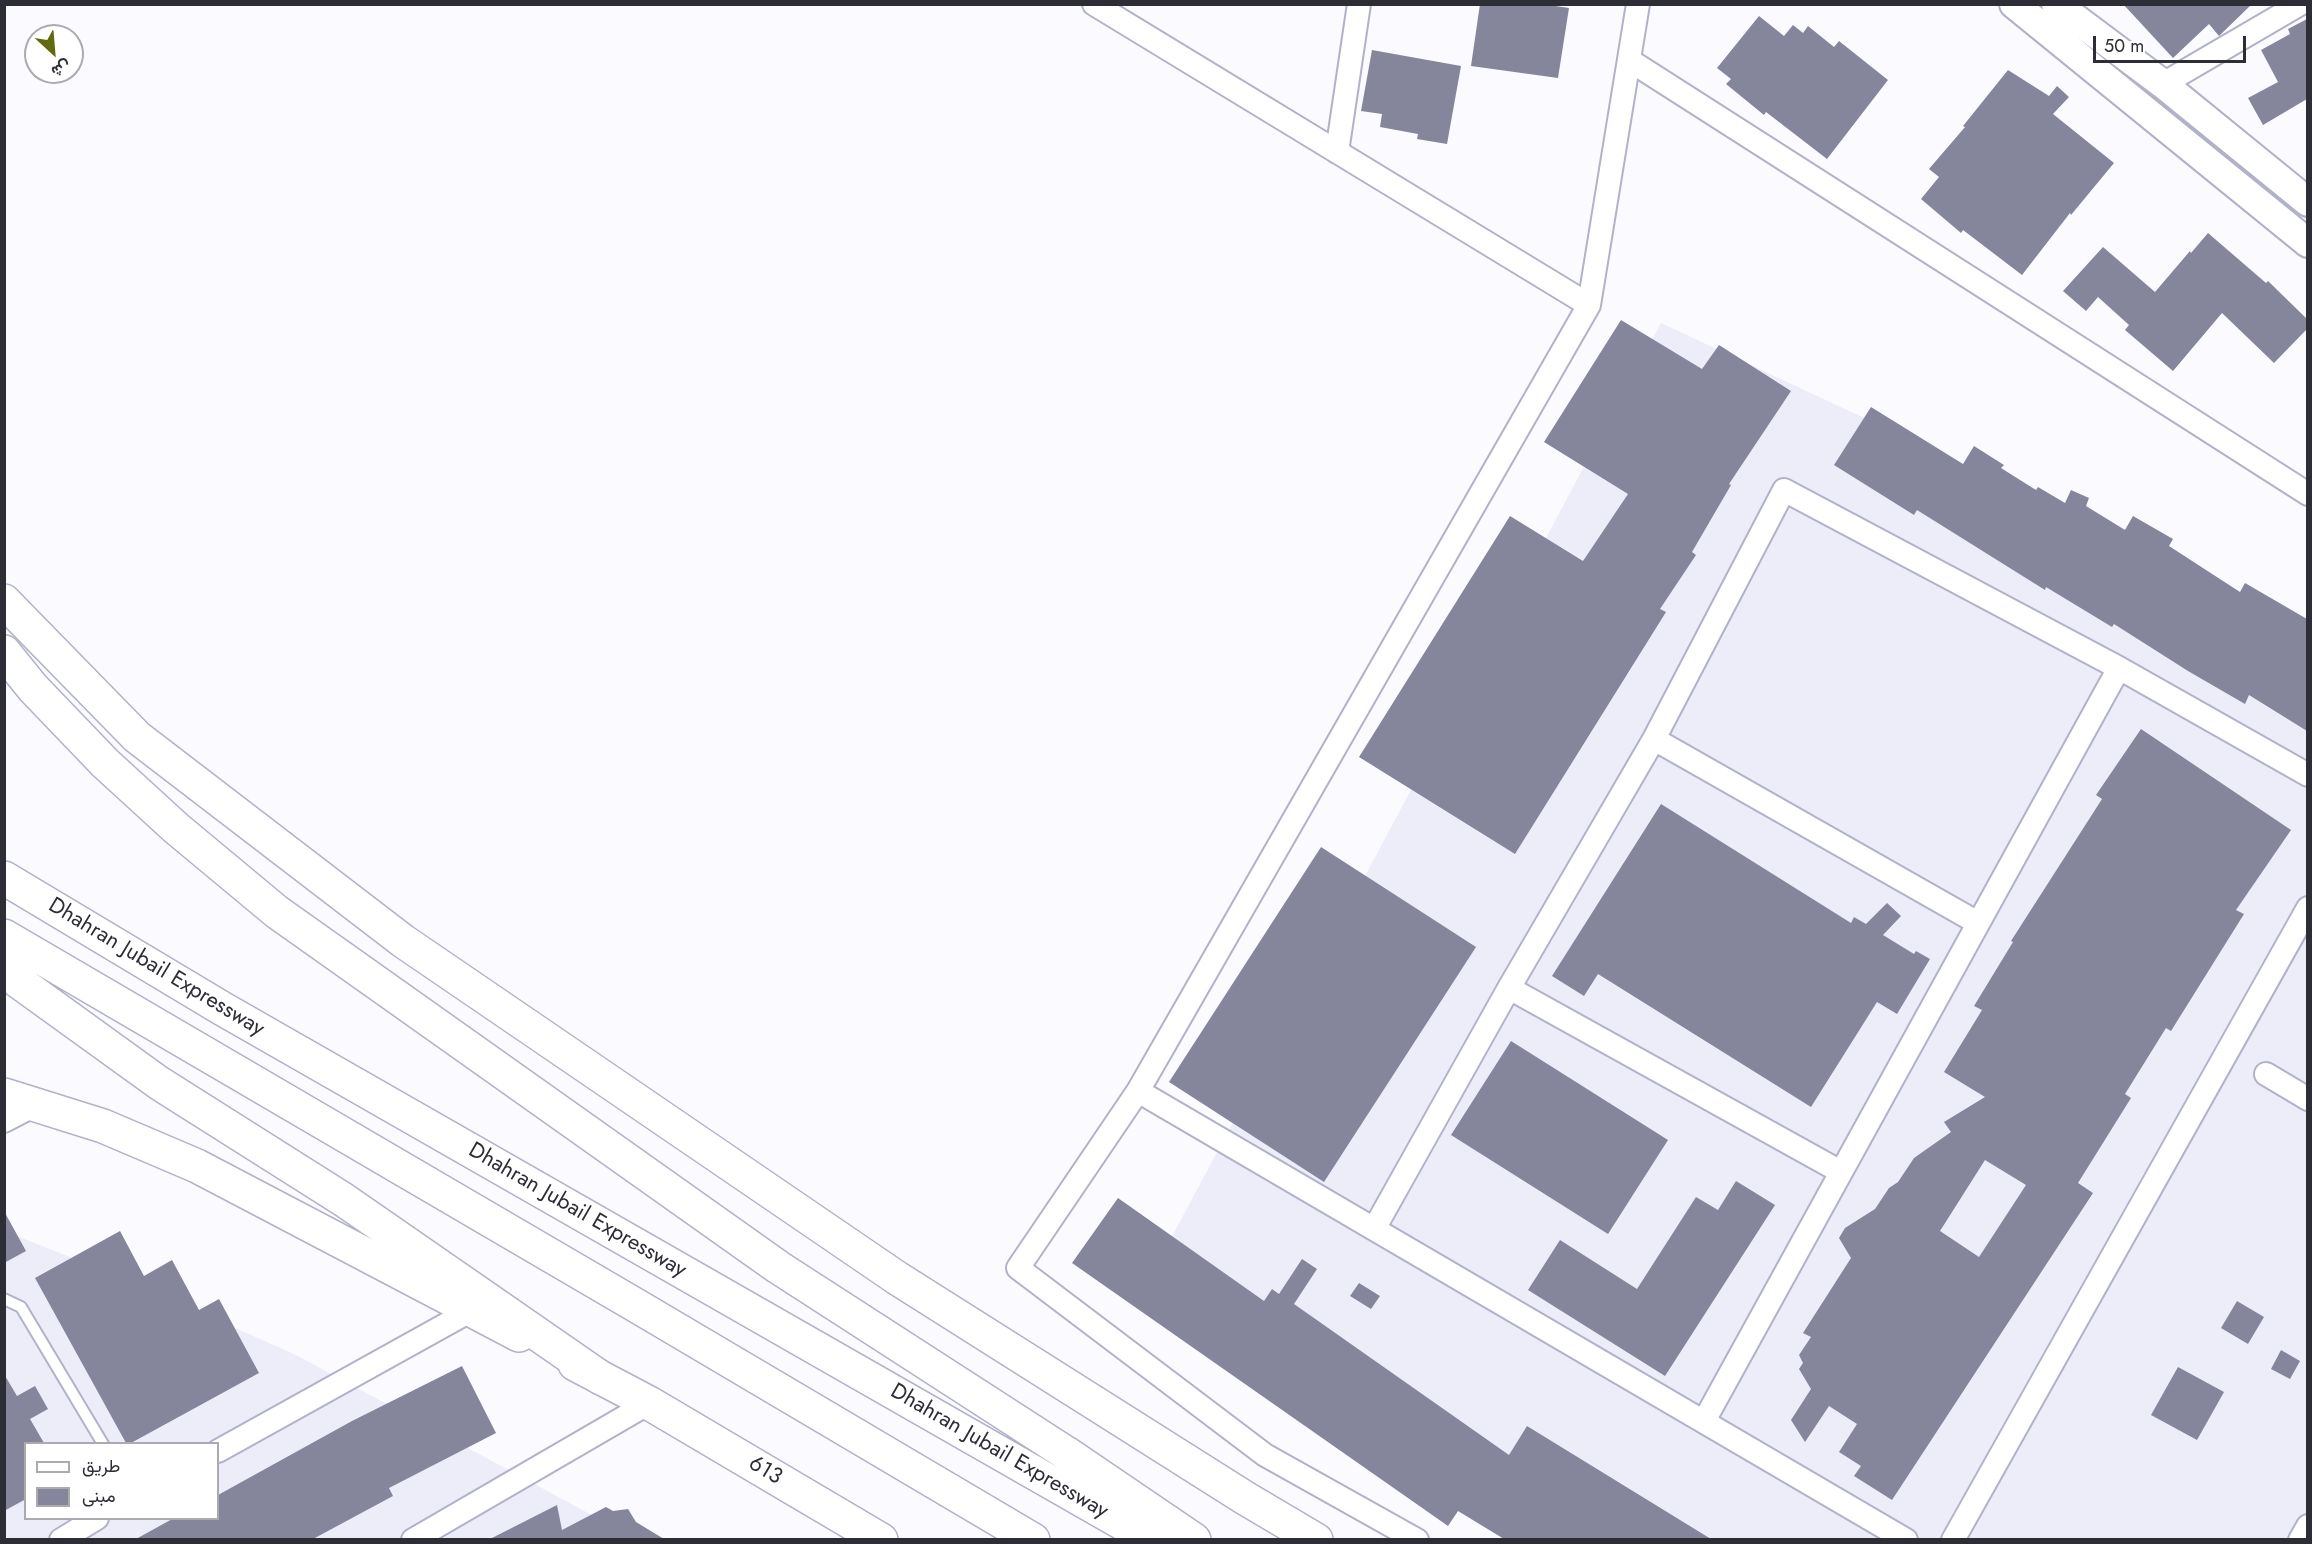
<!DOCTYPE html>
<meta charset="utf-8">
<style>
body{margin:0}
#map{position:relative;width:2312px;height:1544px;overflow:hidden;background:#fafaff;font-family:Jost,Vazirmatn,sans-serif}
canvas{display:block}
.frame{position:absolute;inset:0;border:6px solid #2d2d36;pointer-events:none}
.legend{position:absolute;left:24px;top:1442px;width:195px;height:78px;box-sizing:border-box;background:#fff;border:2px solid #ababaf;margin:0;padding:8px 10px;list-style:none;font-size:18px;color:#2d2d36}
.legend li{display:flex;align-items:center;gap:12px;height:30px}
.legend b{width:30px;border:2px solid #ababaf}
.north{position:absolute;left:24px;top:24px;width:60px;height:60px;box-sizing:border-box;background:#fff;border:2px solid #ababaf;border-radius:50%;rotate:154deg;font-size:16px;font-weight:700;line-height:24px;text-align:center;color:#2d2d36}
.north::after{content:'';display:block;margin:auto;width:21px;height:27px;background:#626a0f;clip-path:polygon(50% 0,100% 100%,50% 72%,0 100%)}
.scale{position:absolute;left:2093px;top:36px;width:153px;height:27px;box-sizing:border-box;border:3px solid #2d2d36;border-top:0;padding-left:8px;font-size:18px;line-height:21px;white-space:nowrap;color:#2d2d36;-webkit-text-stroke:4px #fff;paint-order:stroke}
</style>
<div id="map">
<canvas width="2312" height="1544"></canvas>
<div class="frame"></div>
<ul class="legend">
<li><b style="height:8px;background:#fff"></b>طريق</li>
<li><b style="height:16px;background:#85869c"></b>مبنى</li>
</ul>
<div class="north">ش</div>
<div class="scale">50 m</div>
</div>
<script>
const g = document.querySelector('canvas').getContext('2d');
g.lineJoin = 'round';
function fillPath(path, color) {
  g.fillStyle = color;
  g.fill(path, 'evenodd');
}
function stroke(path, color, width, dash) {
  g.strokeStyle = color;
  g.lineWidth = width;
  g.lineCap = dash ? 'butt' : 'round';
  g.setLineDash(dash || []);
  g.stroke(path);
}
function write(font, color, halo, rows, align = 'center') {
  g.font = font + ' Jost,sans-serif';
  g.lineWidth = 4.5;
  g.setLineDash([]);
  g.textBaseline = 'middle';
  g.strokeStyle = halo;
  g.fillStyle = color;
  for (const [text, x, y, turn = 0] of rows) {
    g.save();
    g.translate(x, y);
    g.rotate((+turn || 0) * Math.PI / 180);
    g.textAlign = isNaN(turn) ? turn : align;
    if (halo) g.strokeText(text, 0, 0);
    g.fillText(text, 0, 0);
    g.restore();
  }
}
fillPath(new Path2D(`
 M1661,323l646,302v914h-758l-245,-148 -157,-108z
 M4,1231l122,48 172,77 338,183h-631zM26,1444h192v74h-192z`), '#ecedf9');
fillPath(new Path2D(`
 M1480,4h62l27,4 -11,70 -87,-12z
 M2123,4h129l-33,32 -10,-12 -36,34z
 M1759,16l25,20 9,-11 10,8 5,-7 26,21 5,-6 49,39 -61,79 -61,-47 -2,3 -38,-31 5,-5 -14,-11z
 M2307,19v80l-44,26 -15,-27 30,-16 -17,-32 29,-16 -2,-5z
 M1372,50l89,16 -14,78 -30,-5 1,-5 -38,-7 2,-13 -21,-3z
 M2008,70l41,26 8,-10 12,11 -16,17 61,49 -43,52 -1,-2 -48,62 -59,-45 -2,3 -40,-34 18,-22 -10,-8 36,-42 -2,-1z
 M2208,233l58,50 2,-2 39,38v10l-33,34 -52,-50 -49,58 -48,-41 4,-5 -31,-28 -12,14 -23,-20 40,-44 52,45 35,-41 1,2z
 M1621,320l81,49 17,-24 72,46 -62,93 2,1 -39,67 4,3 -36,54 6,3 -151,242 -156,-97 151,-241 73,45 45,-67 -84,-52z
 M1871,407l92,57 11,-18 30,19 -3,3 35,22 2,-3 27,16 6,-13 18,8 -3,8 39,24 8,-14 40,23 -4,7 71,46 5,-9 62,36v112l-58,-36 -4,9 -57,-33 -74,-47 -2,3 -66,-40 -1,3 -128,-80 -3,5 -80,-50z
 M2141,729l150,101 -55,80 8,4 -73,117 -5,-3 -41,66 6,4 -53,85 15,10 -201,307 -38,-24 7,-10 -22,-14 18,-28 -28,-18 -24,36 -14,-22 20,-31 -12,-20 4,-6 -4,-8 12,-18 -8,-4 48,-75 -12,-20 6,-10 30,-19 14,-21 9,-6 16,-24 37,-26 -7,-10 41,-25 -41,-25 38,-62 -8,-4 39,-64 -2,-1 91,-142 -6,-4zM1985,1160l41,25 -47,72 -39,-26z
 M1661,804l190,119 3,-6 12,7 21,-21 14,13 -18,19 31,19 2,-3 14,8 -33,55 -20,-12 -66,105 -213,-133 -14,22 -32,-20z
 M1321,847l155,100 -152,235 -155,-100z
 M1511,1041l157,99 -60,94 -157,-99z
 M1736,1181l39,24 -110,171 -137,-86 32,-50 77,49 59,-92 22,13z
 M1118,1198l146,103 8,-12 7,5 23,-35 15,10 -23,35 215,151 18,-29 184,113h-207l-46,-28 -10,15 -376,-263z
 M4,1211l22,40 -22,12z
 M120,1231l24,45 28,-16 27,50 20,-11 40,74 -128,70h-5l-91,-165z
 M1359,1283l21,13 -9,13 -21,-13z
 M2237,1301l27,16 -16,27 -27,-16z
 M2281,1350l19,11 -10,18 -19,-10z
 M462,1366l34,67 -107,55 4,8 -80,43h-177l38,-21h44v-23l134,-74z
 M2178,1367l46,25 -27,48 -46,-25z
 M4,1374l13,22 18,-10 13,23 -18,10 14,24h-18v56l-22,12z
 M557,1505l5,25 44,-23 7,4 15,-2 8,13 28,17h-174z`), '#85869c');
const service = new Path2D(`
 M4,1299l17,8 82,137`);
const minor = new Path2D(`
 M1094,4l495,301
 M1629,60l679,434
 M2163,84l137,-80
 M1337,152l22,-148
 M1654,739l324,184
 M1509,988l332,184
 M2266,1074l42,25
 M1138,1091l768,449
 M4,1121l31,-16
 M1374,1229l135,-241 145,-249 130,-249 335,178 189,107
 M1704,1421l415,-753
 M218,1451l254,-141
 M61,1540l36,-22
 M413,1540l236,-137
 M1417,1540l-152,-85 -247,-187 120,-177 451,-786 49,-301
 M1953,1540l355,-632
 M2300,1540l8,-14`);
const tertiary = new Path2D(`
 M2014,4l294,239
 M2056,4l107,80 145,118`);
const primary = new Path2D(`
 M4,601l133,136 266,204 494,337 348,220 71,42
 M4,1095l99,31 94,40 322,169
 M575,1364l74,39 232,137`);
const motorway = new Path2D(`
 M4,652l29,36 72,75 71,65 101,84 501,355 288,186 128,87
 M4,878l219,131 929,531
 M4,936l633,370 396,234
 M4,971l155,112 185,117 257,178`);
stroke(service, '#b1b2c9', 14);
stroke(minor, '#b1b2c9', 26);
stroke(tertiary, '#b1b2c9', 32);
stroke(primary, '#b1b2c9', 36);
stroke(motorway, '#b1b2c9', 36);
stroke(service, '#fff', 10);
stroke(minor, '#fff', 22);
stroke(tertiary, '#fff', 28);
stroke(primary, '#fff', 33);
stroke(motorway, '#fff', 33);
write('22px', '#2d2d36', '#fff', [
 ["Dhahran Jubail Expressway",156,968,31],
 ["Dhahran Jubail Expressway",577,1211,30],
 ["Dhahran Jubail Expressway",999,1452,30],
 ["613",765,1471,31]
]);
</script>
